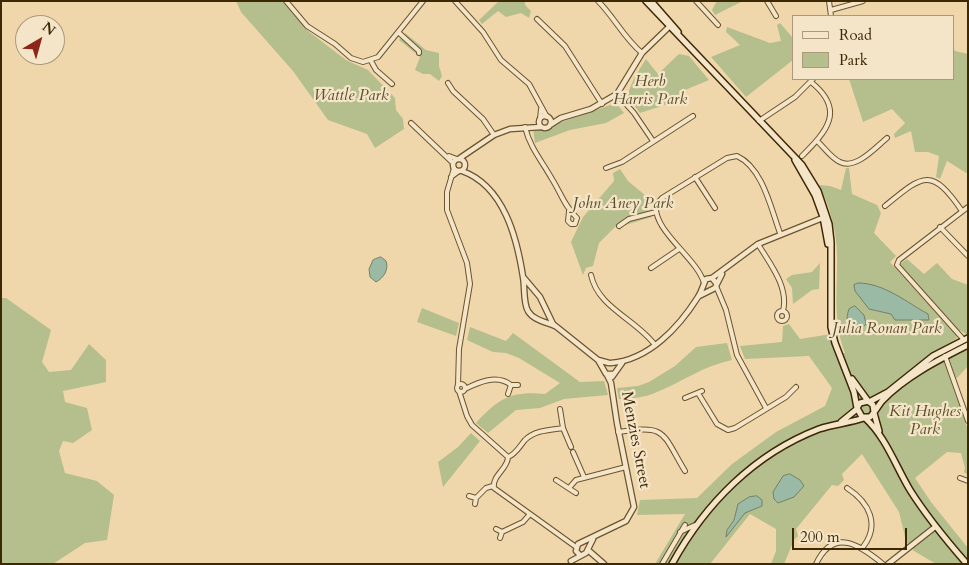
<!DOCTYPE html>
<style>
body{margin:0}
#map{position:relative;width:969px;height:565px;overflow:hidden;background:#f0d7ab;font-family:Cardo,serif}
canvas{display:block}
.frame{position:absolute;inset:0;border:2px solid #3d2806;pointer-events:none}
.legend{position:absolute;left:792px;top:15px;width:162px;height:65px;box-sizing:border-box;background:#f5e5c8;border:1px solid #ab997a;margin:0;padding:6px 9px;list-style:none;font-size:15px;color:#3d2806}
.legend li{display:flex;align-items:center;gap:10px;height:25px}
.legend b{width:25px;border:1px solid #ab997a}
.north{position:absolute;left:15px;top:15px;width:50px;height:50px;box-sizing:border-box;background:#f5e5c8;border:1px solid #ab997a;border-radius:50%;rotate:38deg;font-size:14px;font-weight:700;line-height:20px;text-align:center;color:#3d2806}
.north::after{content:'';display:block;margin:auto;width:18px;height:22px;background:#8f2418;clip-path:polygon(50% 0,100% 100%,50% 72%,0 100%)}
.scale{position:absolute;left:792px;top:528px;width:115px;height:22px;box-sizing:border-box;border:2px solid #3d2806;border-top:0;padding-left:6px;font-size:15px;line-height:18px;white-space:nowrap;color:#3d2806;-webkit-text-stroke:4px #f5e5c8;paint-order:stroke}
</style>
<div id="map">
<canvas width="969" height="565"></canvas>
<div class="frame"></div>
<ul class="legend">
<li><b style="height:6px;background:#f5e5c8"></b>Road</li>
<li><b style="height:14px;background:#b4bf8d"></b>Park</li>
</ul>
<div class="north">N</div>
<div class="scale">200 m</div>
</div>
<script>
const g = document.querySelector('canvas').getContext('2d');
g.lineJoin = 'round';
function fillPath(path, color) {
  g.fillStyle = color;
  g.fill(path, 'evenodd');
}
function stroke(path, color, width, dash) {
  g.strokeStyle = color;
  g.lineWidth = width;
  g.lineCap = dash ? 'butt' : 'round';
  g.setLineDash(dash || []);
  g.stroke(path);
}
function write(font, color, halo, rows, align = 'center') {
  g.font = font + ' Cardo,serif';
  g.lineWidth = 4.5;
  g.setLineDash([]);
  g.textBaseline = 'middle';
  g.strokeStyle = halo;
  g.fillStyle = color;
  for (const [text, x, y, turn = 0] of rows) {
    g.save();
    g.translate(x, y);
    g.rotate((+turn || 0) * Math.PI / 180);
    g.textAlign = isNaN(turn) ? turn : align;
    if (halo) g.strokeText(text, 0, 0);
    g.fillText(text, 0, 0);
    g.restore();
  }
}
fillPath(new Path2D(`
 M236,1h46l26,30 38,29 22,10 27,28 1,12 7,9 1,10 -29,19 -8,-14 -39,-14 -35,-49 -52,-59z
 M499,1h26v4l6,6 -2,7 -8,-5 -15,4 -8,-6 -16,13 -3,-4z
 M717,1h26l-28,14 -3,-5z
 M780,23l13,15v22l-47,37 -35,-40 29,-12 -14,-13 1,-5 43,16 11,-2 -4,-16z
 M405,33l21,17 13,3v13l3,10 -3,5 -9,-7h-7l-8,-4 5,-13 -21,-17z
 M953,48l2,3 13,3v120l-21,-13 -7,18 -4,-2 3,-21 -11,-4h-13l-4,-21 -16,7 -1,-4 11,-11 -13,-14 -29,13 -14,-43h104z
 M679,54l10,2 20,24 -24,10 -20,15 -25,8 -12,-16c1,-12 11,-27 18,-38l12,15z
 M616,103l8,10 -18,10 -36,7 -35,13 -2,-14 13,2 7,-6z
 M846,168h3l3,26 25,11 4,8 -7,20 22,23 -6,6 66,73 1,3 -6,4 15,-8 -10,-6 -54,-60 -2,-4 7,-5 17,15 13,-11 15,16 16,6v81l-10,11 -7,4 17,49v45l-4,-3 1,-4 -4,-15 -14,-1 -32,26 16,24 37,46v16h-32l-22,-13 -8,-10 -7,-29 -37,-58 -20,20 2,6 -6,6 -6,-1 -36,44 2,7 -4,4 -10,24h-13l5,-13v-22l-26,-15 -40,50h-55l30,-50 -48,1 3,-15 57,-2 35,-34 44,-32 49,-26 7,-18 -23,-32 -64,3 -5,-13 42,-4 1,-16 6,-2 11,15 31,-5 6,19h8c-13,-33 -7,-66 -8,-100 -1,-24 -7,-46 -18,-68l11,1 11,4z
 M620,169l8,12 24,20 -3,7 3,9 -30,9 -2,5 -2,-7 -19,19 -6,23 -7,2 -3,7 -12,-33 12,-25 31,-36 -1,-8z
 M820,263l-1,26 -7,1 -19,14 -1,-16 -6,-9 6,-4 20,-3z
 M1,298h5l45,32 -9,32 7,10 22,-2 18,-26 17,16v22l-43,9 2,11 22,6 5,22 -19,13 -10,-2 -4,10 6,22 32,8 17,14 -7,45 -22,3 -32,21h-52z
 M422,308l37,15 -3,13 -39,-14z
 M470,327l36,14 7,-8 67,49 24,-1 4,14 -44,4 -24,9 -24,2 -28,23 -12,-10c23,-25 35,-32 69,-29l15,-11 -41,-25 -13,-5 -13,-1 -26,-12z
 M727,343l5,17c-29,6 -48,21 -75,32 -12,6 -25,6 -38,7l-2,-11 21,-2 11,-4 26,-16 21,-19z
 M471,433l9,8 -37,46 -5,-25 20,-15z`), '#b4bf8d');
const water = new Path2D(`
 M381,257l5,4c3,8 -2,17 -10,21l-6,-5 -1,-8 4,-9z
 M858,283c26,0 48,19 70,31l1,6h-34l-4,-6 -22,-5 -14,-18 -1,-6z
 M855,306l9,9 2,9 -9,9c-10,-5 -12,-13 -8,-24z
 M790,474l10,6 4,6 -10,11 -16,6 -4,-4 -1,-7 10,-16z
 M757,496l5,4v6l-17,7 -19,24 1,-7 7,-10 4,-16 11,-7z`);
fillPath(water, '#9bbaa6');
stroke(water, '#758066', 1);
const minor = new Path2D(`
 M286,1l21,25 28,18 16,14 12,4 15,-5 45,-56
 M455,1l28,31 18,28 28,24 18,33
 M598,1c16,16 26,37 44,52
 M696,1l22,24
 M767,1l9,15
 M829,1l2,15
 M831,10l32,-9
 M537,19l28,27 37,58
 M398,32l21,19v2
 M371,61l5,9 16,14
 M448,83l5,8 30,28 11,16
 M617,94l17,19 19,28
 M540,119l1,-10
 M759,121l36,-24 18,-18
 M411,123l42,40
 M525,127c5,21 17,34 27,52 10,16 11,25 25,39l-2,6h-4l-3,-3 1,-10
 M817,141c7,6 14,17 23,21 16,8 36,-15 47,-24
 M449,156l8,3
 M802,156c25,-25 44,-46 9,-74
 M454,168l-7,24v18l20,53 3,21 -11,65 -1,36
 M606,168l16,-6 71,-46
 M451,177l8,-6
 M695,177l20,31
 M885,206c38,-31 46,-40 77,5
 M619,226l10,-7 27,-7
 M940,227l28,29
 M758,244c12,20 31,43 25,67
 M651,268l28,-19
 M591,275c7,33 45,44 64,70
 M704,283c-7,-25 -51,-52 -48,-78l6,-7 65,-40 10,-2c26,12 34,53 43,77
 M716,286l10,24 11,45 29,53
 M777 316a5 5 0 1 1 10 0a5 5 0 1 1-10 0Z
 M964,340l-67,-75 2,-5 69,-53
 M945,356l23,65
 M457 388a4 4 0 1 1 8 0a4 4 0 1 1-8 0Z
 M465,389c14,-7 32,-15 46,-4
 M459,391l8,25 5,9 36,32c0,12 -16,18 -14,31l82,59
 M698,393l19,31 11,6 7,-2 51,-31 10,-10
 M508,394l3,-9h7
 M685,398l17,-7
 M560,409l3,19 8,19
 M618,432c49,-7 43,-1 67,39
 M573,452l11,25
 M508,457c8,-3 11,-10 17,-17 10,-10 25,-10 38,-12
 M960,478l8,3
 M556,480l20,13
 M569,488l7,-8 50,-13
 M847,488c23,15 33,37 16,59
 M469,496l7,2 -1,6
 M476,498l10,-10 7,-2
 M496,529l6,3 -2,6
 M502,532l21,-10 7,-8
 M680,532l15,-7
 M662,564l23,-39
 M816,564c18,-38 45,-18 67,0`);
const tertiary = new Path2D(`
 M539 122a6 6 0 1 1 12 0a6 6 0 1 1-12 0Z
 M550,125l11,-7 30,-9 26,-15 25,-41 29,-28
 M460,158l34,-23 16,-6 31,-2
 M453 165a6 6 0 1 1 12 0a6 6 0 1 1-12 0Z
 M462,171c42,15 55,67 61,106 2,10 0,26 5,34 5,9 18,11 27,15
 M524,278l16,19 13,27 45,36 8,14h7
 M712,278l46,-34 67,-27
 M699,296l16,-8 7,-14
 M598,360l11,3
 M611,363c38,-3 68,-36 87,-66 4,-6 5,-12 8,-18l6,-1 4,5
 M612,377l10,-14
 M588,550l16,14
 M580,555l-4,-4 2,-7 48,-23 8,-14 -17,-84 -6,-40 -4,-8
 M571,561l15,-8 7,-14
 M888,564l47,-37`);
const secondary = new Path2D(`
 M646,1l156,164 16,26 11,33 2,18v85l4,16 19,49 3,16
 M651,1l27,31
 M795,160l20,35 8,22 5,27
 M852,379l16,22
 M869,402l19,-10 45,-36 35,-18
 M874,412l-1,-7 -5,-4 -8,2 -3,5 5,9h8c5,-5 8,-11 12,-16 23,-24 56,-41 86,-56
 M874,413l5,18
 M865,418c21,19 31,49 45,72 17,27 36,50 57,74
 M841,422l16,-13
 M672,564c33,-60 82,-110 147,-135 15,-5 30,-6 45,-11`);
stroke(minor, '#6a542f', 6);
stroke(tertiary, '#6a542f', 7);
stroke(secondary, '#3d2806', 8);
stroke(minor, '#f5e5c8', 4);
stroke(tertiary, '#f5e5c8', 4.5);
stroke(secondary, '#f5e5c8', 5);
write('italic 16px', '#5b4e28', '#f5e5c8', [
 ["Herb",650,82],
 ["Harris Park",650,100],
 ["Wattle Park",351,96],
 ["John Aney Park",623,204],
 ["Julia Ronan Park",887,329],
 ["Kit Hughes",925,412],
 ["Park",925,430]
]);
write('16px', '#3d2806', '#f5e5c8', [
 ["Menzies Street",635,440,79]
]);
</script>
